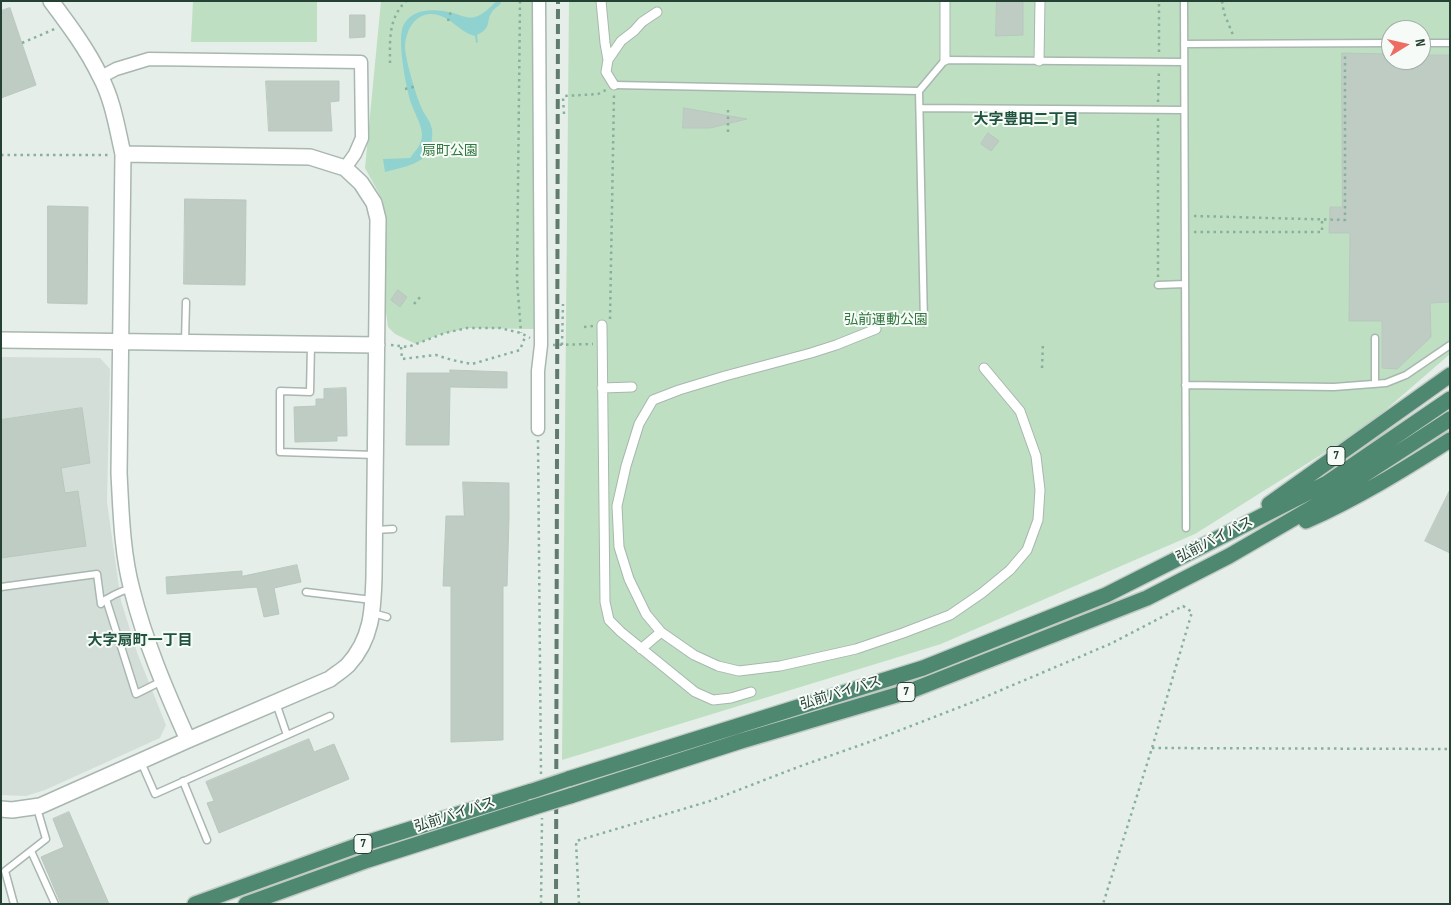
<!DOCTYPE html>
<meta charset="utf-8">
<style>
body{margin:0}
#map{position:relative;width:1451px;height:905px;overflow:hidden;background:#e6eee9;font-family:"Sofia Sans Condensed",sans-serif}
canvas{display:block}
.frame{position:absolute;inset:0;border:2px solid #254134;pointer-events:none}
.north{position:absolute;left:1381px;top:20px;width:50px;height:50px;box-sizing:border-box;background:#f7fbf8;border:1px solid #a3b1aa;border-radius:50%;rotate:81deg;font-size:14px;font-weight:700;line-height:20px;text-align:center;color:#254134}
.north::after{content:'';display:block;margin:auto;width:18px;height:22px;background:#ef6c63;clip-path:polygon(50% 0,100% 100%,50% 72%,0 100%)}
</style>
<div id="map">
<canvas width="1451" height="905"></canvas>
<div class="frame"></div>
<div class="north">N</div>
</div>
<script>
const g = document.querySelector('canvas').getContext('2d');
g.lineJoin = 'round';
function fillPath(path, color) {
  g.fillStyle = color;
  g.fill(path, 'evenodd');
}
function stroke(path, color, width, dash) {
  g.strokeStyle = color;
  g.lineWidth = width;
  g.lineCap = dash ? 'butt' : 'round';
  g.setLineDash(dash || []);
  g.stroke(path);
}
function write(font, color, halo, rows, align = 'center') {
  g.font = font + ' "Sofia Sans Condensed","Noto Sans JP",sans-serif';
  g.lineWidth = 4;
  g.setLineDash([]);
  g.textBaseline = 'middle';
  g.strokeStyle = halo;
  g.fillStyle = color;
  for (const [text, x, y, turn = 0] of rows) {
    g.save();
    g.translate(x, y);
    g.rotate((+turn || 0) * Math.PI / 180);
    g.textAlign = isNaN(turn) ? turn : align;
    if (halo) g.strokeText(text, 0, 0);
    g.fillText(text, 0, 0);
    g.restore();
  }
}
fillPath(new Path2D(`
 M1,357l99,1 10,11 -3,133 14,99 17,54 28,70 -6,13 -115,52 -19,6 -25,-1z`), '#d4ded8');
fillPath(new Path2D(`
 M193,1h124v41h-126z
 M381,1h153v328l-67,-1 -29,7 -22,9 -21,-10 -7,-7 -5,-36 3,-40 -3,-50 -18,-33z
 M569,1h881v353l-83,72 -172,108 -254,110 -379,116zM1391,30h30v30h-30z`), '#bfdfc2');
fillPath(new Path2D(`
 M497,1h3l1,2c-2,3 -8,6 -9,9 -7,10 1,15 -15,23l1,7 -2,1 -1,-7c-17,-4 -24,-21 -44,-22 -17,0 -25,17 -26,32 0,13 11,50 17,63 3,7 8,11 10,20 1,10 -1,21 -8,28 -7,8 -28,12 -39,15l-2,-13 27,-1c5,-7 12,-13 12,-23 0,-10 -8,-23 -11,-32 -5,-16 -15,-66 -7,-79 10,-17 33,-15 49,-11 8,2 14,6 22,4 8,-2 16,-11 22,-16z`), '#90d2d0');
const building = new Path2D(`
 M997,1h26v34l-27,1z
 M10,8l26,77 -35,13v-87z
 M350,15h15v22l-15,1z
 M1342,53l49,1v6h30v-5h29v247l-20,1 1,34 -34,32 -15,-1v-47h-33l1,-88h-21l1,-26h12z
 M266,81h73v20l-9,1 2,29h-63z
 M684,108l63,11 -37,9h-27z
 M988,133l11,8 -8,10 -10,-7z
 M185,199l61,1 -1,85 -61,-1z
 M48,206l40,1 -1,97 -39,-1z
 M398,290l9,7 -7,10 -9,-7z
 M450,370l57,2v16l-57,-1 -1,58h-43l1,-72h43z
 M346,388l1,48h-10v5l-42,1 -1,-35 22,-1v-7h8v-10z
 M82,408l8,55 -29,5 4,25 13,-2 8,55 -85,12v-138z
 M463,482l46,1v35l-2,68h-4v154l-52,2v-156h-8l3,-70h18z
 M1450,490v63l-25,-12z
 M297,565l4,17 -27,6 5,26 -15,3 -7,-30 -90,7 -1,-17 76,-6v5z
 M309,739l5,13 20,-8 15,35 -130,54 -12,-30 7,-2 -8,-19z
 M69,812l40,92h-48l-20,-47 23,-10 -11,-28z`);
fillPath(building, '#beccc4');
stroke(building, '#b8c8bf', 1);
const service = new Path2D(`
 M1184,1l2,527
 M1421,43h29
 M1184,44l207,-1
 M614,85l305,6 5,232
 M919,91l26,-31 239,2
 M920,108l264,2
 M1158,285l27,-1
 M185,342l1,-40
 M311,345l-1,47 -30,-1v61l95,3
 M1375,384v-46
 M1185,385l149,2 52,-4 20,-8 44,-30
 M375,530l18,-1
 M1,587l96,-13 4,30
 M306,592l66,8
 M106,599l30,95 26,-13
 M103,602c8,-7 19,-11 28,-14
 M373,613l14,4
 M276,703l11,32
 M141,762l14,32 175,-78
 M183,781l24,59
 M31,851l24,53
 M14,904l-9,-33 41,-32 -7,-24`);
const pedestrian = new Path2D(`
 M601,1l4,42 3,17 -2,12 8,13
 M945,1v59
 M608,60l13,-19 13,-10 8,-9 15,-10
 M1039,61l1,-60
 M602,325l3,277 4,18 12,12 74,60 18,8 18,-2 20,-6
 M876,329l-40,16 -25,8 -86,23 -46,14 -26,10 -14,24 -13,42 -9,40 2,41 10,32 17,35 15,18 33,23 24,11 21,5 41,-5 76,-17 47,-16 47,-18 32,-22 28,-23 17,-20 11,-30 2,-30 -4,-34 -16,-45 -36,-43
 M602,388l30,-1
 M641,649l20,-17`);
const minor = new Path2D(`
 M101,77l15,-8 33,-10 212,3 1,76 -7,16 -10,14
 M538,429v-58l3,-26 -2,-344`);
const tertiary = new Path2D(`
 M51,1c18,24 36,48 49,75 13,24 17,52 23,78l-4,319c2,38 3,80 13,117 13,52 34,101 56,150
 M1,340l376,5
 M1,809l11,1 28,-4 148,-66 142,-61c6,-5 13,-9 18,-14 24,-26 25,-55 26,-88l4,-358 -4,-16 -13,-20 -16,-15 -35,-11 -187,-3`);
const trunk = new Path2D(`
 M1269,504l181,-129
 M1306,521c50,-22 97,-51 144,-81
 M568,779l355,-111 183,-73 221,-112 123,-84
 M570,796l171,-55 169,-50 237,-93 82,-42 93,-54 128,-83
 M195,904l161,-58 176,-55
 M246,904l122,-44 163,-52`);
stroke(service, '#a8b7af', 9);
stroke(pedestrian, '#a8b7af', 11);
stroke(minor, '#a8b7af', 15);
stroke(tertiary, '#a8b7af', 18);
stroke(trunk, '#c2cac6', 18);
stroke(new Path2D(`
 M520,1l-3,279 4,53
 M1222,1l2,12 9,22
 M448,21l3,-10
 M22,43l35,-15
 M1159,52v-51
 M390,63c0,-23 -2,-44 16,-62
 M405,89l12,-3
 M1158,102l1,-32
 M564,114l-1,-16 1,-2 34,-2 8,-4
 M728,132v-24
 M1,155h109
 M1194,216l151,4v-167
 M1194,232h128v-13
 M1158,277v-159
 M414,304l7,-8
 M610,319l4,-225
 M584,327l9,-1
 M391,345l17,2 37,-14 22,-5h33l21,5 9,5
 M553,345l40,-1
 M562,345l1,-41
 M401,347l1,12 34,-4 16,5 20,4 48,-14 5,-13
 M1042,368l1,-26
 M538,440l3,335
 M1152,748l298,1
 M541,904l1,-86
 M579,904l-3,-63 134,-40 88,-34 74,-26 101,-39 137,-58 73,-38 9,6 -40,136 -49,156`), '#87b19c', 2.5, [2.5, 4]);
stroke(service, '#fff', 6);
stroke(pedestrian, '#fff', 9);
stroke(minor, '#fff', 12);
stroke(tertiary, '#fff', 15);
stroke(trunk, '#4e8870', 15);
stroke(new Path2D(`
 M556,904l2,-903`), '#607c6f', 4, [10, 5]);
const trunkBridge = new Path2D(`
 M532,791l36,-12
 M531,808l39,-12`);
stroke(trunkBridge, '#c2cac6', 18, []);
stroke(trunkBridge, '#4e8870', 15);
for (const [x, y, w] of [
 [1336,456,18],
 [906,692,18],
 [363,844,18]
]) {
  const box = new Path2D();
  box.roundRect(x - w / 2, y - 9.5, w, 19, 4);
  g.fillStyle = '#f7fbf8';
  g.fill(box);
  stroke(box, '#254134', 1);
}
write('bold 12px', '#254134', null, [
 ["7",1336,456],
 ["7",906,692],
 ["7",363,844]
]);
write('14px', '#2f773e', '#f7fbf8', [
 ["扇町公園",450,151],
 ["弘前運動公園",886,320]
]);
write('14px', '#254134', '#f7fbf8', [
 ["弘前バイパス",1215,540,-27],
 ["弘前バイパス",841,693,-17],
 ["弘前バイパス",455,815,-18]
]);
write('bold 15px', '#20533e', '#f7fbf8', [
 ["大字豊田二丁目",1026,120],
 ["大字扇町一丁目",140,641]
]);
</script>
